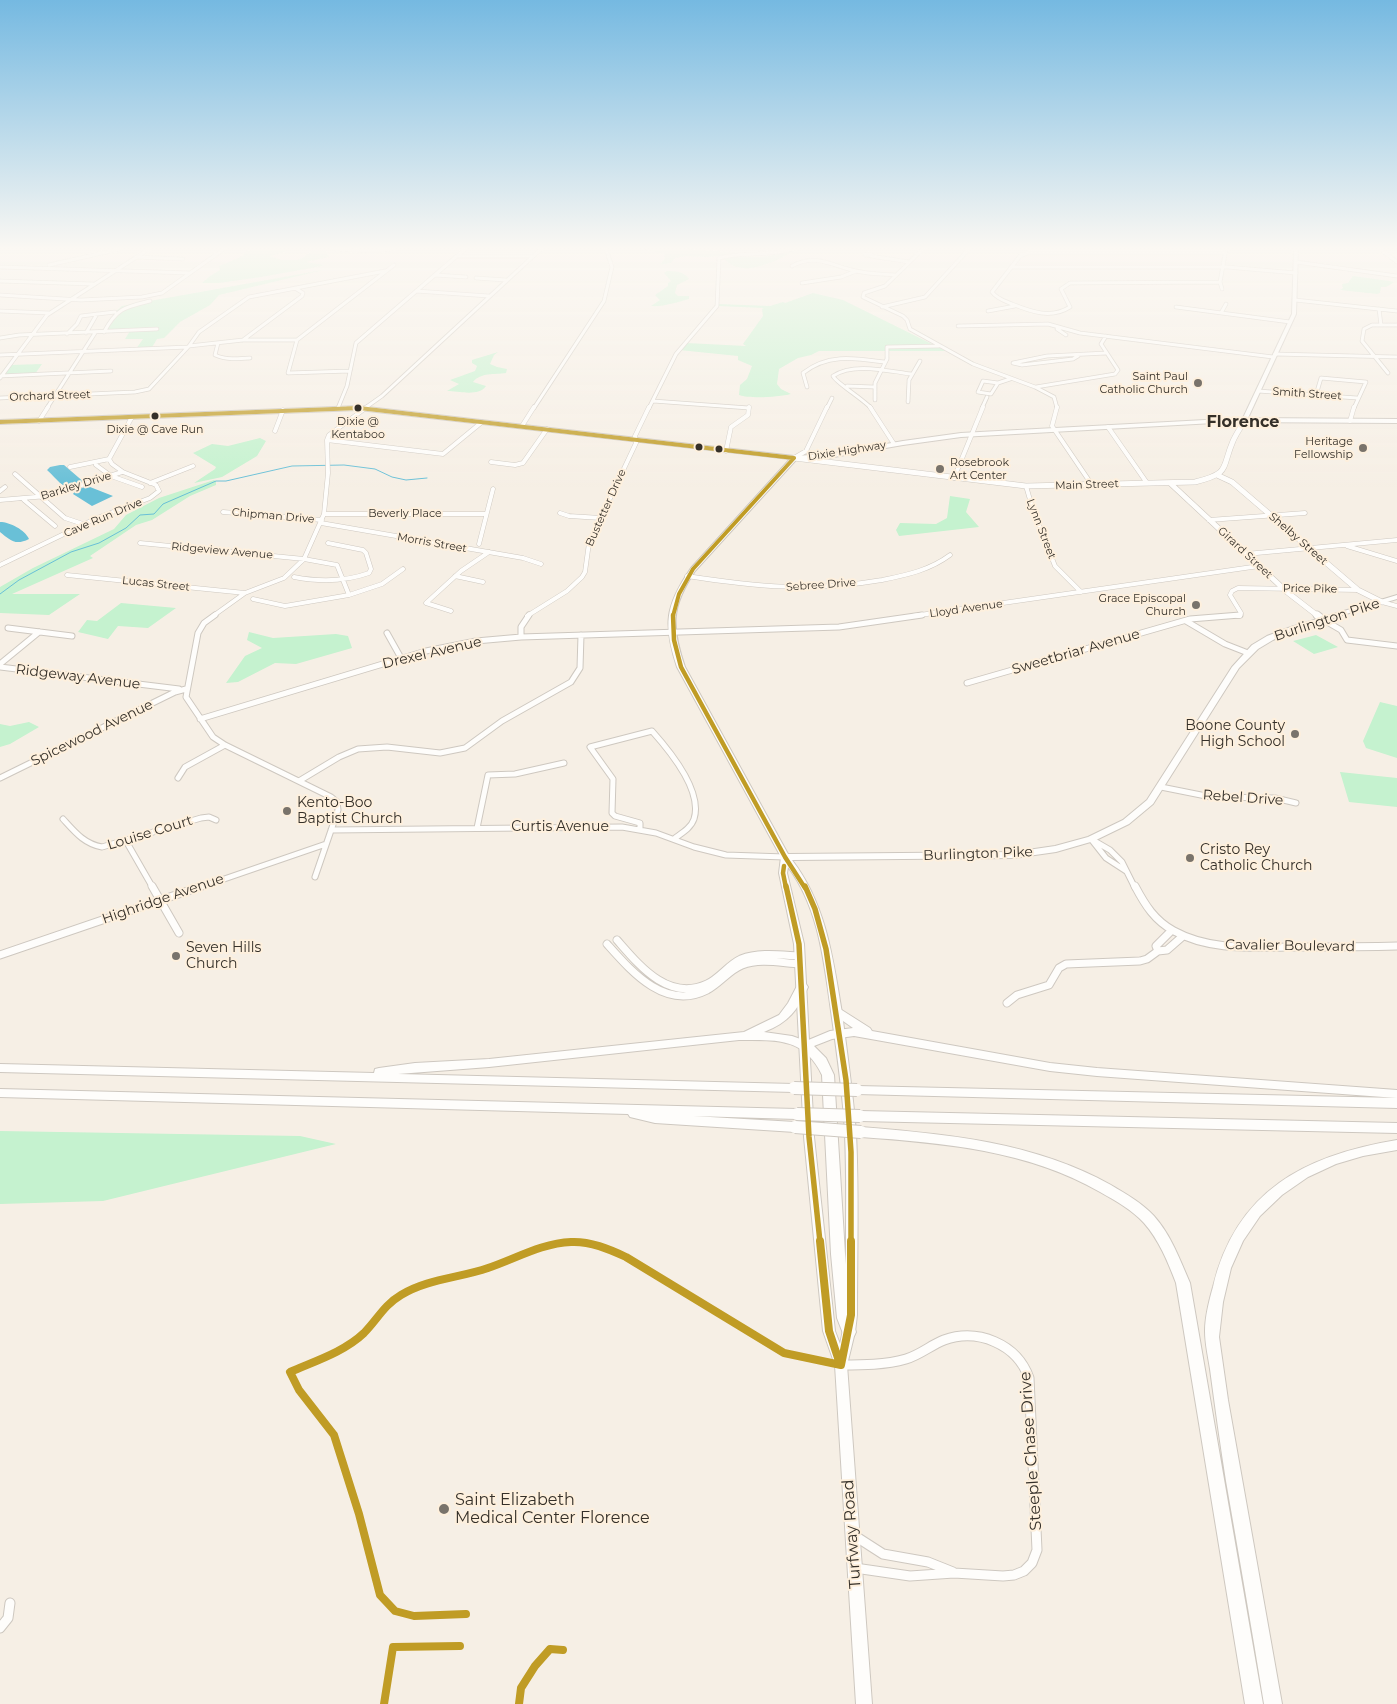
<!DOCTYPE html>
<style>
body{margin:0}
canvas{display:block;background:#f6efe5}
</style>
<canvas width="1397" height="1704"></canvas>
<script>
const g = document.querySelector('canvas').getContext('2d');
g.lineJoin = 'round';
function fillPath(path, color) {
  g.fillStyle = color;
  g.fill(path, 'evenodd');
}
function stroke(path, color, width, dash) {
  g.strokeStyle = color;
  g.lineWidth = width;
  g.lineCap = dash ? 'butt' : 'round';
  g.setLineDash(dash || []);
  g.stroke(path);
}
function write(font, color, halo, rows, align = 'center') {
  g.font = font + ' Montserrat,sans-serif';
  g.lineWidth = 4;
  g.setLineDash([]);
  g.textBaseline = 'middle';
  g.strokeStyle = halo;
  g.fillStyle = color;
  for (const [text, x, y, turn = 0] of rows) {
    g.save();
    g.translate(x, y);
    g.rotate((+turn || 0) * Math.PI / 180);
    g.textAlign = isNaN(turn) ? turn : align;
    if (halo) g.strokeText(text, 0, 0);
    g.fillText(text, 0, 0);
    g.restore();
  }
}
fillPath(new Path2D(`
 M253,249h32v3l-15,4 11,4h17l6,-3 8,-6h14l3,6 -23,5 18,3 -2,1 -61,11 -42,6h-17l8,-7 10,-6 -1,-4 24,-10 2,-4z
 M643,249h44l62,4v1l-44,3 -19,-1 -11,2 -4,5 -11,2 5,-7 -1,-4z
 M797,250c-21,10 -52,30 -73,9l6,-2h33z
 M323,270l-104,25 -9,10 -30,17 -16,16 -7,1 -6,10h-15l7,-10h-18l5,-8 -26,1 11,-20 7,-6z
 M667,271c8,0 17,0 22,8l-12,6 -2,8 3,3h11v3c-11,3 -26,8 -38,7l9,-6 -5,-5 13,-9v-3l3,-2 -7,-8z
 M1353,276l36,5 5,1 -8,5h-5l-1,6 -3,1 -37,-4 3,-2 -1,-4 6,-1z
 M813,293l30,7 103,51h-127l-8,4 -13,3 -19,11 -2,15 4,5 10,5c-12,3 -41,5 -52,1l1,-10 7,-6 5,-13 -14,-6v-4l-59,-6 7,-7 60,3 -3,-2 20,-28 -1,-7 2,-1 -47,-2 1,-2 52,2 13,-4 2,1z
 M498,352l-4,3 -4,9 7,3 10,2 -1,4c-12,2 -25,-1 -33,9l13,4c-7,11 -28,5 -39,5l12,-7 -9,-4 25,-9 2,-5 -5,-3v-3z
 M42,364l-7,10 -33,1 8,-10z
 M260,438l6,3 -9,15 -35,21 -28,6 21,-14 1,-2 -23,-14 19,-9 16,2z
 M214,480l2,1v4l-26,11 -38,24 -16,5 -46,31 3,2 -81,36h68l-31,21 -49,-2v-26l33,-19 81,-39 12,-14 33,-17z
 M950,496l20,3 -4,13 13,15 -80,9 -3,-6 4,-7 36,1 11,-6z
 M121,603l55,5 -28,20 -30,-2 -10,13 -30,-7 9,-12 10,1z
 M249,632l24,6 63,-4 12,2 4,12 -56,16 -21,-1 -37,19 -12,1 19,-27 17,-8 -15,-8z
 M1316,635l22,12 -24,7 -21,-13z
 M1380,702l17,4v52l-31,-10 -3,-7z
 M29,722l10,5 -29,17 -10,3v-23l10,2z
 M1340,772l57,6v29l-48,-5z
 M0,1131l300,5 36,8 -233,57 -103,3z`), '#c5f2cf');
fillPath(new Path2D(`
 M60,465h4l21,18c-23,8 -21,3 -38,-13l3,-3z
 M87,486l3,1 23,9 -21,10 -19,-12 2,-3z
 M0,522c10,0 25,8 29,17 -14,7 -19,1 -29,-7z`), '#69c0d7');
stroke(new Path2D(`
 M0,594l19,-14 52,-28 28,-9 27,-15 14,-13 14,-1 9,-10 53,-23h10l66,-15 52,-1 31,4 17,8 14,3 21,-2`), '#69c0d7', 1);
const streetFar4 = new Path2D(`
 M334,249l39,2 20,-2
 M923,249l-38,37 -21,7 -1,4 40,19 4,4 3,9 63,35 62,23 19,10 3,11
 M1380,249l17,13
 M868,254l4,1h-7z
 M457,256h75
 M871,256l38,6
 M136,257l47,2
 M1296,262l101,14
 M49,265l71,-16
 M792,266c23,-13 41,0 64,5 13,3 26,3 39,4
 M0,267l190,6
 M1011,267h216l69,6
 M435,275l31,2
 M476,278l30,2
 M0,281l93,3
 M1220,282l-150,1 -9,6 9,18c-19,12 -38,5 -58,-3 -7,-3 -15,-5 -20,-12l28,-36 8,-3h197
 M802,283l39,-6 15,-6
 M1222,289l-2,-7 6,-33
 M416,291l73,5
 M0,295l81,5 61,-3 20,-4 62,-44
 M1295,300l102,11
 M882,307l43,-10 44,-48
 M1176,307l114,15
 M1379,309l2,16
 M0,311l49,2
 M988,311l27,-5
 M1221,313l5,-9
 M958,326l90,-2 32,9 193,24
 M1061,328l-4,1 9,6
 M104,332c13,-24 21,-25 46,-31
 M86,333l11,-19
 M67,334l10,-10 4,-8 34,-4
 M0,338l19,-3 138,-6
 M243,340l59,-44 1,-3 -8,-5
 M218,343l-3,12c11,5 23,4 35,3
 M189,346l54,-6h54
 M1275,354l122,3
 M0,355l188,-8
 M1078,356l-5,3 -51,6 -9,-2 34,-7 59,-3
 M350,371l-62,2 9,-33 97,-75
 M1388,373l-26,-32 2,-12 8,-4h25
 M0,376l111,-5
 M0,378l47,-63 102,-66
 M983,381l15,2 -7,11 -13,-2z
 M998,383l12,-4
 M847,386l27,1
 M807,387l-4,-14c25,-20 52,-15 81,-11
 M1036,387l79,-13 3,-4 -17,-26 5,-8
 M1258,391l99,7
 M1316,395l5,-17 45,4 -12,26
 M0,398l135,-6 14,-3 40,-43 10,-14 50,-35 136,-26
 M875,400v-17l12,-24v-12l52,-1
 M653,401l96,7
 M908,402l1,-22 11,-19
 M47,408l48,-75
 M338,408l9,-22 9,-43 109,-94
 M365,408l17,-12 159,-147
 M534,408l70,-107 8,-34 -6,-18
 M649,408l27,-54 41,-48 2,-48c24,-7 48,-1 72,-9
 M827,408l5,-10
 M871,408c-8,-9 -36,-26 -38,-32 20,-14 55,-5 78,-2
 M982,408l5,-11`);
const streetFar3 = new Path2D(`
 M870,407l24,37
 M1057,407l-5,19 40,59
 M39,421l9,-14
 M1350,421l4,-14
 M522,426l12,-19
 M1108,427l39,56
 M275,431l8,-21
 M327,440l116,14 39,-32
 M726,451l5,-24 17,-12 1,-8
 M794,458l12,-7 21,-44
 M109,459l23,-42
 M491,462l24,3 8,-2 24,-34
 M96,465l15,11 31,11
 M70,467l39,-8
 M15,474l50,44 18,6
 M954,478l29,-71
 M150,483l43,-17
 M1026,486l7,24 22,56 26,26
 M0,491l5,-4
 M0,500l47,-4 75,-24
 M24,500l31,26
 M223,512l99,8
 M560,513l9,3 32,2
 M324,514h162
 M1209,520l96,-7
 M321,523l202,35 18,6
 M140,543l164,16 33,6 12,30
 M479,544l14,-55
 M1347,546l50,15
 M1246,554l151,-14
 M0,565l97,-47 53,-20 9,-7 -3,-6 -33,-13 -11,-8 -3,-5
 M67,575l178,18
 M455,576l28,6
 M687,576c70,11 125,16 195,4 25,-5 48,-10 68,-25
 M294,577c26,5 50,5 75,-4l2,-4 -5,-16 -3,-3 -35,-7
 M253,599l32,7 64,-11 33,-11 21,-15
 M1382,602l15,4
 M451,611l-25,-8 35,-32 28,-19
 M213,616l32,-23 39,-15 20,-19 20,-45 4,-41 -1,-33 2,-5 38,-28
 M527,616l40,-25 15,-14 3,-5 4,-29 47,-100 -1,-7 14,-29
 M913,616l346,-50
 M1237,616h3l1,-3 -11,-18 2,-4 6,-3 120,2`);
const streetFar2 = new Path2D(`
 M215,615l-11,8 -6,10 -12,64 27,40 12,8 106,52 6,5 1,8 -23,67
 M1322,619l19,11 6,10 50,6
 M1186,621l39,23 23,9
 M8,628l64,8
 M387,633l14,25
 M521,637v-10l8,-12
 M0,664l39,-32
 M0,667l179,22
 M967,683l223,-64 50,-4
 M200,719l226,-68 50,-10 45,-4 318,-10 83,-12
 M0,778l175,-86 11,-3
 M178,778l7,-11 40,-22
 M299,781l40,-24 19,-8 29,-2 53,6 25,-5 37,-27 69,-39 9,-14 1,-33
 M1161,787l50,10 64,1 21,5
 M63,819c11,12 21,25 39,28l99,-29 8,-1 7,3
 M477,828l11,-53 27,-1 49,-11
 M640,829v-6l-25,-7 -3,-3 1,-34 -23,-32 62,-16c17,19 51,60 42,88 -3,9 -12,14 -19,19
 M331,830l291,-3 34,6 38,14 32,8 59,2
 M1091,839l19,11 12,12 13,26
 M1091,839l15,19 20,13
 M126,841l27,47
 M198,888l128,-44`);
const streetFar1 = new Path2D(`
 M152,886l27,47
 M1135,886c10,19 20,35 39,45 36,20 80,16 120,16 34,0 69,0 103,-1
 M617,940c22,25 51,62 90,44 13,-6 21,-19 34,-25 18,-7 39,-4 58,-3
 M607,944c25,28 58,67 100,46 13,-7 22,-20 35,-25 18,-7 39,-2 58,-1
 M1158,951l-2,-5 16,-16
 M0,955l202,-69
 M1007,1003l10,-8 32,-10 10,-17 7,-4 74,-3 7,-2 11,-8 9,-1 16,-14`);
const street = new Path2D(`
 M841,1365c22,0 44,0 65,-6 14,-4 25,-14 38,-19 34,-12 73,4 85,38l8,172 -5,13 -8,8 -10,4 -11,1 -49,-3 -44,3 -55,-8
 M855,1536l28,18 45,8 25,10
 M0,1628l8,-10 2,-15`);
const secondaryFar1 = new Path2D(`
 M794,458l232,28 169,-4c36,-9 26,-13 38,-41 3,-7 8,-14 12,-21
 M1217,475l15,7 126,108 24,12
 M1170,483l117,109 31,24`);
const secondary = new Path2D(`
 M1317,615l5,4`);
const primary = new Path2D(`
 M1294,249h4l-2,65 -48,104 149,1v4l-165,-1 -271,15 -58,8 -75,13 -32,2 -101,111c-24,36 -24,55 -10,96l103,187 226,-2 41,-6 33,-9 35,-17 24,-20 85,-133 20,-22 15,-9 24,-9 106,-32v4l-102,30 -22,11 -15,9 -19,19 -86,136 -24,20 -35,17 -38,11 -42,6 -222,2c34,44 41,98 50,153 5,40 11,80 14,120 3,61 1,121 1,182l-2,17 -8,33 25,339h-16l-21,-339 -12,-34 -19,-194 -10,-193 -15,-71 2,-16 -104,-190c-14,-43 -12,-61 14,-99l99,-109 -431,-49 -359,14v-4l359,-14 435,50 34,-2 75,-13 58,-8 282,-15 49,-104zM788,867c31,41 36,95 43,144 5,35 10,70 13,106 3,42 2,86 2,129 -1,32 2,66 -6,98l-5,-13 -21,-194 -10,-193 -17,-71z`);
const highway = new Path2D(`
 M802,983l4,1 2,3c-11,24 -19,35 -44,45l28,4 14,5 24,-10 23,-3 -20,-14 -2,-3 2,-3 4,-1 33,21 2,3 178,32 47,5 300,22v8l-300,-22 -47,-5 -196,-35 -22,3 -18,7 12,12 8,17 11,179 6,64 5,14 -2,4 -5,2 -5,-2 -7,-18 -6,-64 -9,-179c-18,-38 -46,-35 -83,-35l-250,27 -91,7 396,10 4,1 2,3 -2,3 -4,1 -794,-20v-8l374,9 1,-4 4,-1 36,-5 74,-4 255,-27 35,-17 9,-12 10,-19z
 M857,1086l540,12v10l-540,-14 -4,-1 -2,-3 2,-3z
 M0,1089l797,20 4,2 2,3 -2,3 -4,2 -104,-3 102,6 4,2 2,3 -2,3 -4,2 -140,-9 -25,-6 -2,-3 -628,-17z
 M860,1111l537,12v10l-537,-12 -4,-2 -2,-3 2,-3z
 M861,1127c86,7 173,15 250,58 15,9 31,18 43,31 17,19 26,44 36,67l73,421h-18l-69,-421c-8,-21 -17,-43 -32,-60 -12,-13 -28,-22 -44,-31 -73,-42 -156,-49 -239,-55l-4,-2 -2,-3 2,-3z
 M1397,1140v10l-34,6 -27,8 -28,13 -26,18 -22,21 -17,25 -12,27 -8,34 -4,35 9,63 54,304h-18c-12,-74 -25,-149 -38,-223 -6,-38 -11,-75 -16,-112 -2,-13 -5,-25 -5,-38 0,-14 4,-30 8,-44 23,-97 93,-132 184,-147z`);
stroke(streetFar4, '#cec8c0', 4.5);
stroke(streetFar3, '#cec8c0', 5);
stroke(streetFar2, '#cec8c0', 7);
stroke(streetFar1, '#cec8c0', 9);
stroke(street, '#cec8c0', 11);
stroke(secondaryFar1, '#cec8c0', 6);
stroke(secondary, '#cec8c0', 9);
stroke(primary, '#cec8c0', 2);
stroke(highway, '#cec8c0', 2);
stroke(streetFar4, '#fefdfb', 3);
stroke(streetFar3, '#fefdfb', 4);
stroke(streetFar2, '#fefdfb', 5);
stroke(streetFar1, '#fefdfb', 7);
stroke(street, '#fefdfb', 9);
stroke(secondaryFar1, '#fefdfb', 5);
stroke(secondary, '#fefdfb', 7);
fillPath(primary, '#fefdfb');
fillPath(highway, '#fefdfb');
const highwayBridge = new Path2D(`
 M794,1088l63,2
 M797,1114l63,2
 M795,1127l66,5`);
stroke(highwayBridge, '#cec8c0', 14, []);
stroke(highwayBridge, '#fefdfb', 12);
stroke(new Path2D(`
 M347,408h16`), '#c09c25', 2.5);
stroke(new Path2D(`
 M0,422l359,-14 435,50
 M673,616l6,-22 14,-25 101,-111`), '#c09c25', 4);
stroke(new Path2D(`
 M673,615l1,25 7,27 104,190 20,31
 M784,866l-1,7 3,15`), '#c09c25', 4.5);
stroke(new Path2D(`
 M786,886l13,58 10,193 11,105
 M805,886l10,23 11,40 20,131 5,72v90`), '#c09c25', 5.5);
stroke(new Path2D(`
 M820,1241l9,90 11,33
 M841,1365l10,-50v-74
 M466,1614l-52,2 -19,-5 -15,-16 -21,-81 -25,-79 -35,-45 -9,-18c25,-11 54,-20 74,-39 13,-13 20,-28 37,-38 26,-16 58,-17 87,-27 27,-9 54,-25 83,-26 19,-1 38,7 55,15l158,96 57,12
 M384,1704l9,-57 67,-1
 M519,1704l2,-16 14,-22 15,-17 13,1`), '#c09c25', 8);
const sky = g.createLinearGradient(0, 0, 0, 487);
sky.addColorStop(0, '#75b9e1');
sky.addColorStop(0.51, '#fbf8f3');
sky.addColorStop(1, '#fbf8f300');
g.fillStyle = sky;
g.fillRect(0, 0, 1397, 487);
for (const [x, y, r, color] of [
 [1198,383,5,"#79736b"],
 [358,408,4.5,"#353029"],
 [155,416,4.5,"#353029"],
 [699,447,4.5,"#353029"],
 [1363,448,5,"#79736b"],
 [719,449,4.5,"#353029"],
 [940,469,5,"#79736b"],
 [1196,605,5,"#79736b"],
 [1295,734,5,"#79736b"],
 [287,811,5,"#79736b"],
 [1190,858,5,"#79736b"],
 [176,956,5,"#79736b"],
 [444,1509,6,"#79736b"]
]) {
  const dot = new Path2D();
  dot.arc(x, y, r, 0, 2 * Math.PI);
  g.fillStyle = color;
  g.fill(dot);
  stroke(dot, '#fef0dd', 2);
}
write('11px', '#353029', '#fef0dd', [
 ["Saint Paul",1188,377],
 ["Catholic Church",1188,390],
 ["Heritage",1353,442],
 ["Fellowship",1353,455],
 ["Rosebrook",950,463,"left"],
 ["Art Center",950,476,"left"],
 ["Grace Episcopal",1186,599],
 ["Church",1186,612]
], 'right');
write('11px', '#353029', '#fef0dd', [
 ["Smith Street",1307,394,4],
 ["Orchard Street",50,396,-2],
 ["Dixie Highway",847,451,-9],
 ["Main Street",1087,485,-2],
 ["Barkley Drive",76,486,-17],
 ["Bustetter Drive",606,508,-66],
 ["Beverly Place",405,514],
 ["Chipman Drive",273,516,5],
 ["Cave Run Drive",103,518,-23],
 ["Lynn Street",1041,529,69],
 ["Shelby Street",1298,539,41],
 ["Morris Street",432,543,10],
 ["Ridgeview Avenue",222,551,5],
 ["Girard Street",1245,553,43],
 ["Lucas Street",156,584,6],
 ["Sebree Drive",821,585,-4],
 ["Price Pike",1310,589,1],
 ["Lloyd Avenue",966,609,-8]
]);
write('11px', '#353029', '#fef0dd', [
 ["Dixie @",358,422],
 ["Kentaboo",358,435],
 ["Dixie @ Cave Run",155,430]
]);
write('14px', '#353029', '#fef0dd', [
 ["Burlington Pike",1327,620,-18],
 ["Sweetbriar Avenue",1076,652,-16],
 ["Drexel Avenue",432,653,-13],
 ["Ridgeway Avenue",78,677,7],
 ["Spicewood Avenue",92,733,-26],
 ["Rebel Drive",1243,798,4],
 ["Curtis Avenue",560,827],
 ["Louise Court",150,833,-17],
 ["Burlington Pike",978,854,-2],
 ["Highridge Avenue",163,899,-19],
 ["Cavalier Boulevard",1290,946,1]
]);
write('14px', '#353029', '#fef0dd', [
 ["Boone County",1285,726,"right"],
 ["High School",1285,742,"right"],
 ["Kento-Boo",297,803],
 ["Baptist Church",297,819],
 ["Cristo Rey",1200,850],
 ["Catholic Church",1200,866],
 ["Seven Hills",186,948],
 ["Church",186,964]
], 'left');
write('bold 16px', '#353029', '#fef0dd', [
 ["Florence",1243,422]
]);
write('16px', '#353029', '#fef0dd', [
 ["Steeple Chase Drive",1031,1451,-94],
 ["Turfway Road",852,1534,-94]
]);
write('16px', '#353029', '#fef0dd', [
 ["Saint Elizabeth",455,1500],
 ["Medical Center Florence",455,1518]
], 'left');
</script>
